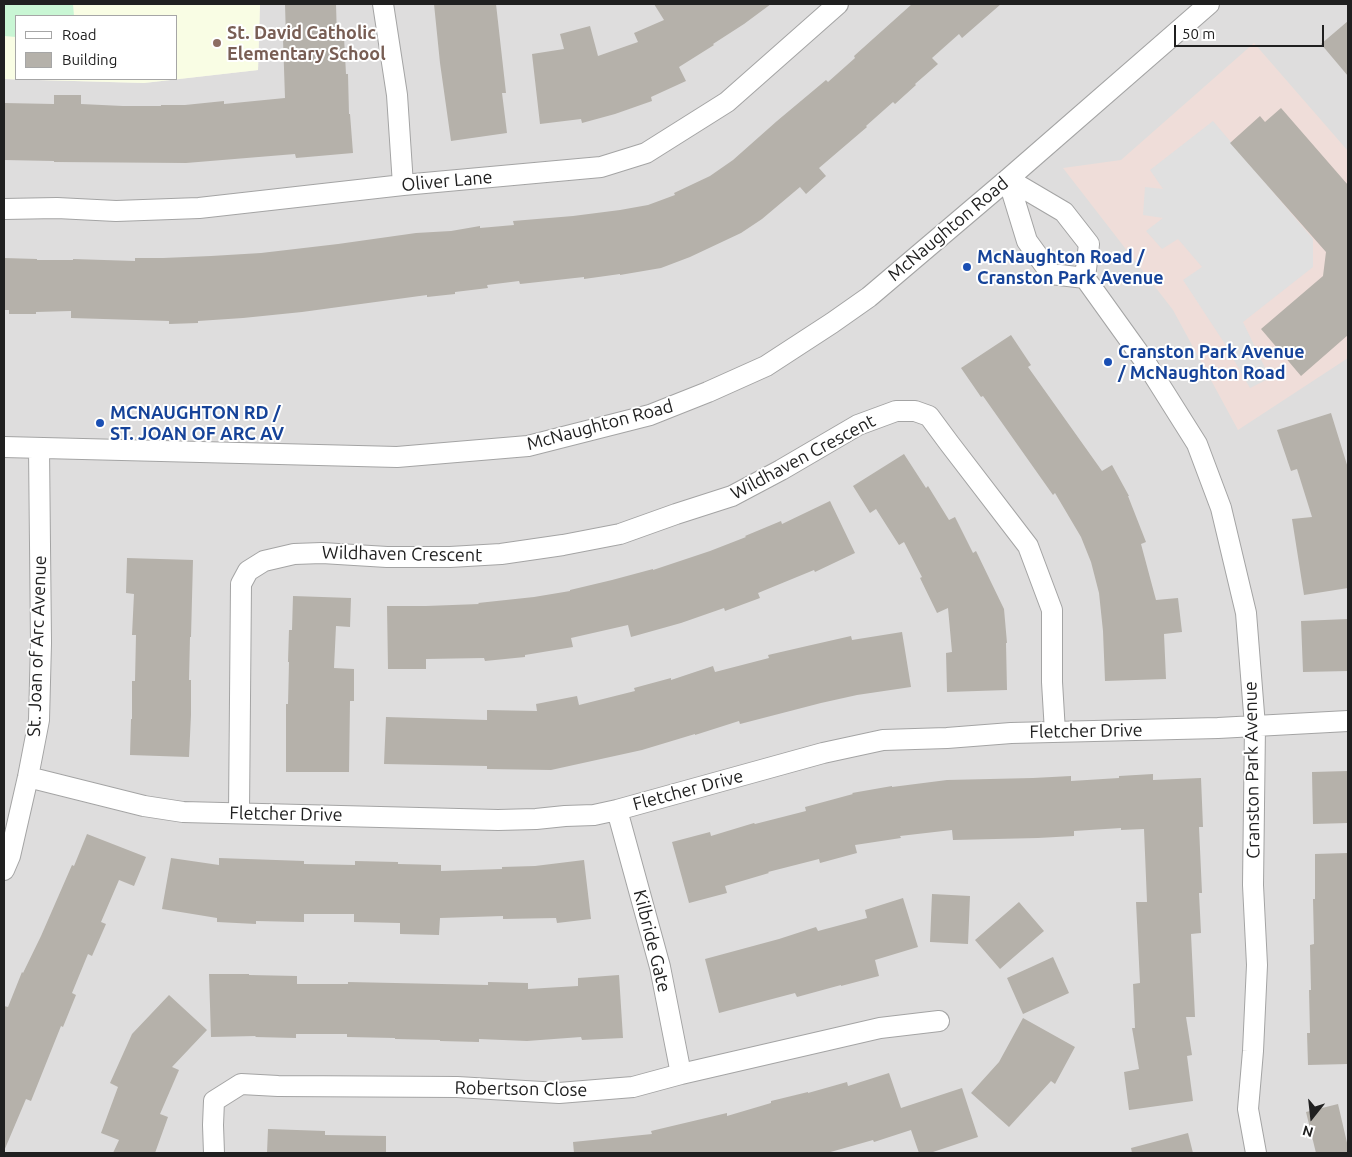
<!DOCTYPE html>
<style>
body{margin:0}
#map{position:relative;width:1352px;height:1157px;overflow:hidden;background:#f0eee8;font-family:Ubuntu,sans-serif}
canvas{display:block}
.frame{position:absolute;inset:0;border:5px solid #202020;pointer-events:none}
.legend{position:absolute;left:15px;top:15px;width:162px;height:65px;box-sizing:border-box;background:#fff;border:1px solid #a6a6a6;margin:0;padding:6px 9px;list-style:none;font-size:15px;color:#202020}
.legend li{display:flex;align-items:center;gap:10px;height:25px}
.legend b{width:25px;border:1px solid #a6a6a6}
.north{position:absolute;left:1287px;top:1092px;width:50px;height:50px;-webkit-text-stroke:4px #fff;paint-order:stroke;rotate:196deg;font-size:14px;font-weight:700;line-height:20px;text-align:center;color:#202020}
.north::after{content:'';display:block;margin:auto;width:18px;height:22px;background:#202020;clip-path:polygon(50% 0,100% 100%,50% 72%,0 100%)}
.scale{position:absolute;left:1174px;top:25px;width:150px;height:22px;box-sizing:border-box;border:2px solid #202020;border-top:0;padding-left:6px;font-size:15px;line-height:18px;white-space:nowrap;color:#202020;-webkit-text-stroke:4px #fff;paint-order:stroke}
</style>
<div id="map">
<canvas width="1352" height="1157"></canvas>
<div class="frame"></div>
<ul class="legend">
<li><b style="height:6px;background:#fff"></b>Road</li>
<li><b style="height:14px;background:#b5b1aa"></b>Building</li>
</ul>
<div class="north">N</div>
<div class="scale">50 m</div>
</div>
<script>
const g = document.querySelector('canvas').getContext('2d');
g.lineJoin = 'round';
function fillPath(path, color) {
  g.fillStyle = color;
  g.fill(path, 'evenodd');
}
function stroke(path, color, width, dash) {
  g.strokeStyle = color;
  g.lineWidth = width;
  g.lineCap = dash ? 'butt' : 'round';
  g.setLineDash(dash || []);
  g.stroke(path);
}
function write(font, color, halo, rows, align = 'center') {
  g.font = font + ' Ubuntu,sans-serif';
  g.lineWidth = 4;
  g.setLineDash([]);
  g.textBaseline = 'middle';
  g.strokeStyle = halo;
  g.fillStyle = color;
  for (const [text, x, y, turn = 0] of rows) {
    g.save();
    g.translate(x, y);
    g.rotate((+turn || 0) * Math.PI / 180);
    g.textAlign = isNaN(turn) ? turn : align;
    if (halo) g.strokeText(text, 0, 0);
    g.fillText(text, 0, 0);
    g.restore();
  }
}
fillPath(new Path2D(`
 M260,4h1088v1149h-1344v-1074l140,4 114,-13z`), '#dedddd');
fillPath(new Path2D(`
 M1254,43l94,108v207l-110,72 -65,-120 -110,-142 58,-8z`), '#efddd9');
fillPath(new Path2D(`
 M4,4h256l-2,66 -114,13 -140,-4zM16,16h160v63h-160z`), '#f9fde4');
fillPath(new Path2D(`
 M4,4h69l1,12h-58v21l-12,-1z`), '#c9f6d4');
fillPath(new Path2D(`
 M1213,121l100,118v28l-70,55 27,56 -20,10 -27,-47 -40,-61 19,-13 -24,-28 -16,10 -16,-18 17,-13 -20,-3 2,-28 18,2 -13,-19z`), '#e0e0e0');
fillPath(new Path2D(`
 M285,4h51l1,34 7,-1 2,37h2l1,40h1l3,39 -57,5 -1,-4 -109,9 -132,-1v-1l-50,-1v-57l50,1v-9h27v9l42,2h38v-1h24l39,-4v3l61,-6 -2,-59h3z
 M434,4h62l10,89h-4l5,40 -56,8 -11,-78z
 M654,4h117l-27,20 -31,20 1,1 -35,22 7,14 -35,16 1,4 -37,13 -33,9 -1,-4 -41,5 -8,-70 32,-5 -4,-15 30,-8 8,30 40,-14 -4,-9 30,-13z
 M912,4h89l-39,34 -3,-4 -27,24 6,6 -23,20 1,1 -21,19 -2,-2 -27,24 1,1 -48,41 7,8 -20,18 -6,-7 -38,32 -21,14 -51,24 -29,11 -41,7v-1l-36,5v-2l-64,7 -1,-3 -32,4 1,3 -33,4v2l-28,3v-2l-125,17 -59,6 -45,3v2l-29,1v-3l-98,-3v-7l-35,1v2h-27v-4h-5v-52l33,1v1h36v-1l62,2v-3h28l48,-2 50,-3 77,-9 78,-11 35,-2 29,-5v2l34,-3 -1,-4 60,-5 47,-6 28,-5 27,-10 -1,-2 36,-17 23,-16 44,-39 49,-41 2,2 27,-24 -1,-2z
 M1348,21v55l-27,-32z
 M1281,108l67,77v150l-47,41 -40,-47 62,-53 3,-24 -96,-109 30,-27 5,6z
 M1011,335l20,30 -3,2 74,104 10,-6 17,31h-1l18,46 -5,2 15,56 22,-2 4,34 -18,2 2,45 -61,2 -2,-50 -4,-38 -8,-31 -10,-25 -26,-44 -2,2 -70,-99 -2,1 -20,-29z
 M1331,413l17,55v120l-44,7 -12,-76 20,-2 -15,-48 -6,2 -14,-41z
 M904,454l22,34 2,-2 21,34 6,-3 18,36 3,-2 28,58 3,34h-1l1,47 -60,2 -1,-39 6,-1 -4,-44 -11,5 -17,-35 2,-1 -18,-35 -5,3 -23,-36 -6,4 -17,-27z
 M830,501l25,52 -40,19 -1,-2 -56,23 2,5 -35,13 -1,-3 -43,15 -50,14 -3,-12 -57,13 2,9 -48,8v2l-40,4 -1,-3 -58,1v10h-38l-1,-63h39l53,-2 -1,-1 56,-6 36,-6v-1l42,-10 41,-11v1l57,-19 36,-14 -1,-1 36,-15 1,3z
 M127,558l66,2 -2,77h-1l-1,43h2v35l-2,42 -59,-2 1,-36h1v-38h3l1,-46h-4l2,-41 -8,-1z
 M293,596l58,2 -1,29 -14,-1 -2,42 20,1v32h-4l-1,71h-63v-68h2l1,-42h-1l1,-32h3z
 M1348,619v52l-45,1 -2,-51z
 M902,632l9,55 -54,8 -36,8 -81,21 -1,-3 -44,14v-1l-53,16 -91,20 -64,-1v-3l-103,-2 2,-47 101,3v-10l50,1 -1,-7 41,-8 2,9 56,-14 -1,-3 37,-10v2l42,-14 2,6 54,-14 -1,-3 39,-9 44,-10 1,4z
 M1348,771v52l-35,1 -1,-52z
 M1153,774v6l48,-2 2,49h-4l3,66h-3l2,40 -10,1 4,83h-9l6,38 -5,1 6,45 -64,9 -5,-38 15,-3 -7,-41h3l-2,-44 7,-1 -4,-81h11l-3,-73 -23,1v-2l-47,3v5l-36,2 -85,2 -1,-10 -52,6 1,2 -46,7 2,8 -37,10 -1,-4 -51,13 1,1 -44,13 2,7 -38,10 -17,-61 38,-10 1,4 43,-13 1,1 51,-13 -1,-4 48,-13 -1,-1 40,-7v1l55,-7 86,-2 38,-2v5l48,-3v-2z
 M87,834l59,23 -12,29 -15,-6 -18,42 5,2 -14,32 -4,-2 -16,39 4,2 -13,32 -2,-1 -30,75 -5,-2 -22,52v-145l4,1 14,-35 1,1 18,-37 31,-71 2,1z
 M1348,853v211l-40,1 -1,-32h3l-1,-43h2l-1,-45 4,-1 -1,-45h2v-45z
 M171,858l48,7v-7l85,3v3l51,1v-4l43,1v2l43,1v6l61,-2v-2l33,-1 49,-6 7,59 -34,4 -1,-5 -53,1v-3l-63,2 -1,17 -39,-1v-11l-46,-1v-8h-50v8l-48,-1v3l-39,-2v-4l-55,-9z
 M932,894l38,2 -2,48 -38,-2z
 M903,898l15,49 -43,13 4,16 -38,10v-1l-44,12 -2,-4 -76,20 -14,-54 74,-20 37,-12 2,4 49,-13 -2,-8z
 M1019,902l25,29 -44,38 -25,-29z
 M1053,957l16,36 -46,21 -16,-36z
 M209,974h40v1l48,1v8h51v-2l140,3v-3l40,1v6l50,-3v-8l41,-3 4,63 -41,2 -1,-3 -54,4 -48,-2v3l-39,-1v-1l-45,-1v-1l-48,-1v-3h-51v4l-41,-1 1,-1 -45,1z
 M169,995l38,35 -35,37 7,3 -19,44 8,3 -13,36h-42l6,-13 -18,-7 17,-46 -8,-4 22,-49z
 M1023,1018l52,29 -20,37 -4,-3 -42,46 -38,-34 28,-31z
 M889,1073l12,35 61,-20 16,49 -48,16h-11l-8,-23 -37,12 -1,-2 -46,13h-253l-1,-11 79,-8 -1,-3 76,-18v3l44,-13v-2l37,-9v1l39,-11 1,4z
 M1338,1104l10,43v6h-32l-10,-41z
 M268,1129l57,2v4l61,1v17h-119z
 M1188,1133l5,20h-61l-1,-5z`), '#b5b1aa');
const minor = new Path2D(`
 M383,4l14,91 6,90
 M1008,179l56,33 25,32 -4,34 61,85 51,81 24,64 25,105 9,113 -2,159 4,80 -4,86 -5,58 8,44
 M1008,179l19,62 24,33 34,4
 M4,209l53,-1 59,3 83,-3 204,-23 198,-18 45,-14 81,-51 111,-98
 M4,447l393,10 131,-11 122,-31 58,-23 58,-26 66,-43 37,-26 139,-118 201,-175
 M28,777l116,29 39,6 315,8 38,-1 29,-3 29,-1 23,-5 206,-57 60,-13 64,-2 64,-5 207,-5 130,-7
 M617,810l43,157 21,107
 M239,813l2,-229 7,-13 16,-10 30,-7 28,-1 65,4h63l51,-3 62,-9 57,-11 56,-20 56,-18 49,-26 77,-45 38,-14h19l14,5 20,27 79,103 24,64v72l3,50
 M4,870l6,-14 18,-79 11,-57 2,-77 -2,-195
 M214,1153l-1,-28 1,-24 27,-17 37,2 179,1 102,6 74,-6 48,-13 199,-46 59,-7`);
stroke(minor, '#a4a4a4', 22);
stroke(minor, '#fff', 20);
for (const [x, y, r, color] of [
 [217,43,5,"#8d6e63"],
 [967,267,5,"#1a4fb4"],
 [1108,362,5,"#1a4fb4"],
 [100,423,5,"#1a4fb4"]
]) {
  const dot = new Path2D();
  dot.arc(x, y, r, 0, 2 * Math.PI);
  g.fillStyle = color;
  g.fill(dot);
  stroke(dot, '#fff', 2);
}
write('bold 18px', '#785e54', '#fff', [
 ["St. David Catholic",227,33],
 ["Elementary School",227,54]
], 'left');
write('18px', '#202020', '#fff', [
 ["Oliver Lane",447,181,-5],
 ["McNaughton Road",948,229,-40],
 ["McNaughton Road",600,425,-15],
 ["Wildhaven Crescent",803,457,-28],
 ["Wildhaven Crescent",402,554,1],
 ["St. Joan of Arc Avenue",37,646,-88],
 ["Fletcher Drive",1086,731,-1],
 ["Cranston Park Avenue",1252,770,-91],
 ["Fletcher Drive",688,790,-15],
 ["Fletcher Drive",286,814,1],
 ["Kilbride Gate",652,941,76],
 ["Robertson Close",521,1089,1]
]);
write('bold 18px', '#164399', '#fff', [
 ["McNaughton Road /",977,257],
 ["Cranston Park Avenue",977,278],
 ["Cranston Park Avenue",1118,352],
 ["/ McNaughton Road",1118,373],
 ["MCNAUGHTON RD /",110,413],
 ["ST. JOAN OF ARC AV",110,434]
], 'left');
</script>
